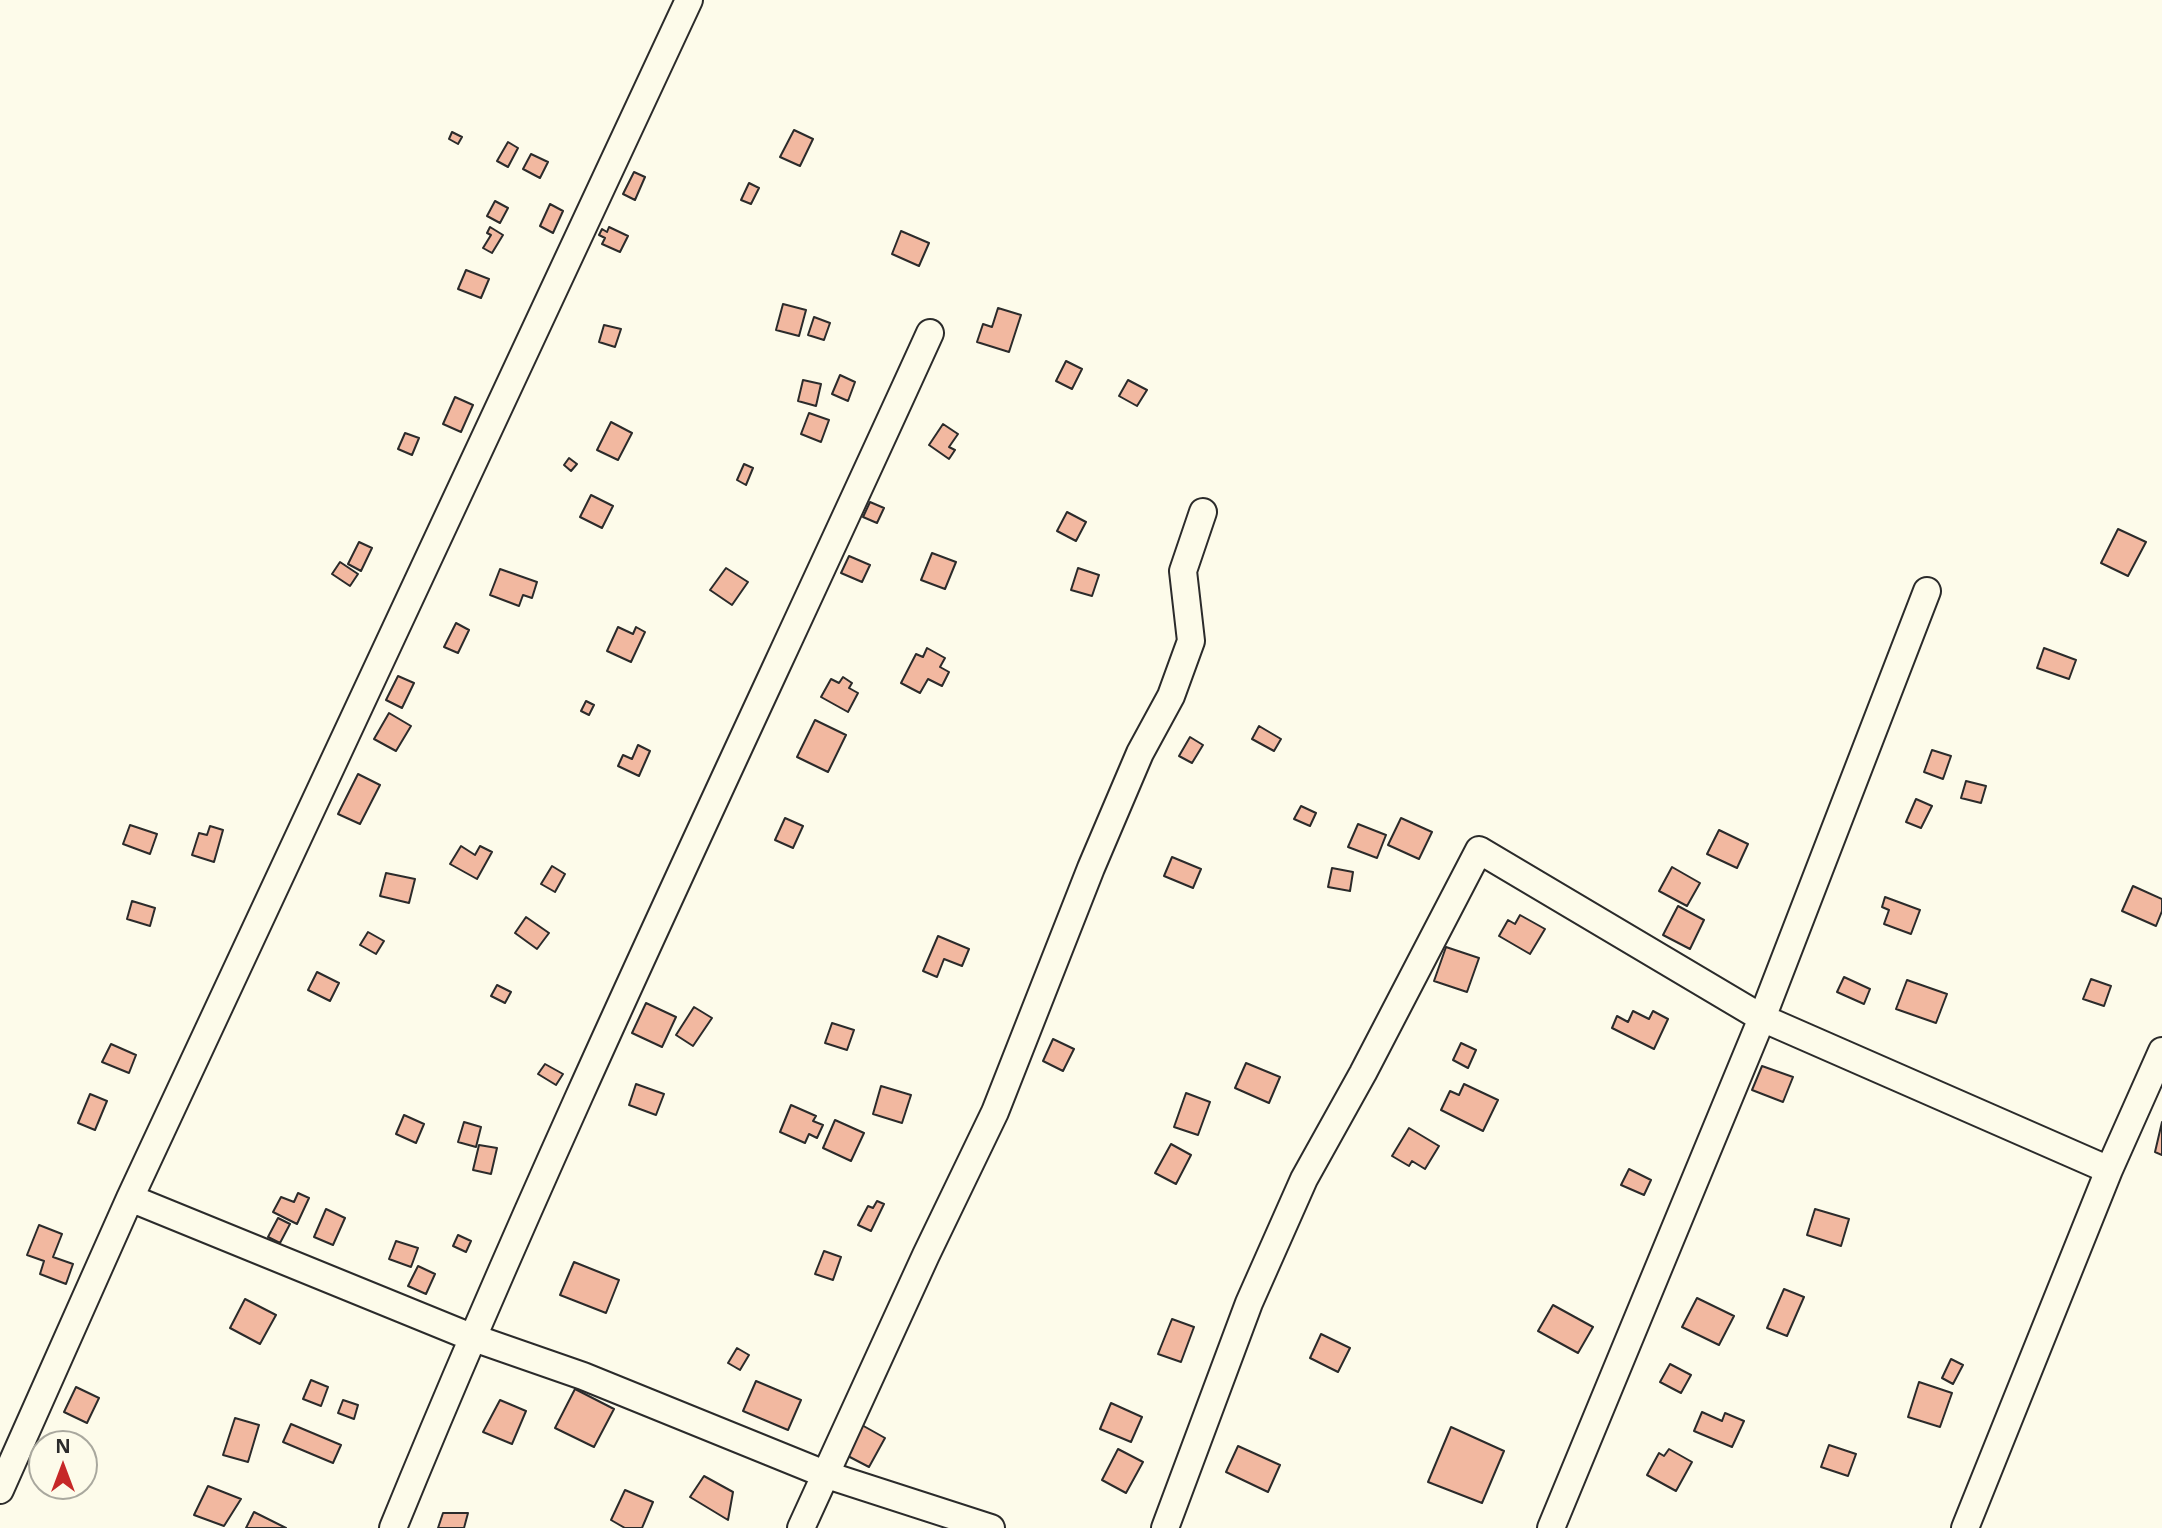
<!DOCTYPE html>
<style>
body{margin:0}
#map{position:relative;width:2162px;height:1528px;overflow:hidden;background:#fdfbea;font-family:"Open Sans",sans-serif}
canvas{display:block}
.north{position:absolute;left:28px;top:1430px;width:70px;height:70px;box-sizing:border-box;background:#fdfbea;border:2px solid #a9a89e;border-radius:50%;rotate:0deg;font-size:19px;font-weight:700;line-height:28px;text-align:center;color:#2b2b2b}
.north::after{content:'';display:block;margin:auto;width:24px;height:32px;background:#c62828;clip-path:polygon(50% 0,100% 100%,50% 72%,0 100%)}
</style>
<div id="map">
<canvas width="2162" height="1528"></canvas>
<div class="north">N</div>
</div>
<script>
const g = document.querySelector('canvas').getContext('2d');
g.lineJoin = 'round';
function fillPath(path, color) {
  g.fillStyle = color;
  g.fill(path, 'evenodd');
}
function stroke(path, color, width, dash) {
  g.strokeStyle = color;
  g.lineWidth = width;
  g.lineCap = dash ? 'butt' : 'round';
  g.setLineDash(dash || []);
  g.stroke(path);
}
const building = new Path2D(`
 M794,130l19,9 -13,27 -20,-9z
 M452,132l10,5 -4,7 -9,-5z
 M508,142l10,6 -10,19 -11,-6z
 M531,154l17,8 -8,16 -17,-9z
 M634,172l11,5 -10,23 -12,-6z
 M749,183l10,5 -8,16 -10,-4z
 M495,201l13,7 -8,15 -13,-7z
 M550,204l13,7 -10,22 -13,-7z
 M490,227l13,8 -11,18 -9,-5 8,-13 -4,-2z
 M609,227l19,9 -8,16 -18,-8 3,-6 -6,-3 3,-6 5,3z
 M901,231l28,12 -10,23 -27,-12z
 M466,270l23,9 -8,19 -23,-9z
 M783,304l23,6 -7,26 -23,-6z
 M998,308l23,7 -12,37 -32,-10 6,-18 9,3z
 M814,317l16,6 -6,17 -16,-5z
 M604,325l17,4 -6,18 -16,-5z
 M1066,361l16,8 -10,20 -16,-8z
 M840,375l15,7 -7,19 -16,-7z
 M803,380l18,4 -5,22 -18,-5z
 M1128,380l19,10 -10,16 -18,-10z
 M455,397l18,8 -12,27 -18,-8z
 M809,413l20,7 -8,22 -20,-8z
 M611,422l21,11 -14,27 -21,-10z
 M943,424l15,10 -9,13 6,3 -6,9 -20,-14z
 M405,433l14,5 -7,17 -14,-6z
 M569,458l8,6 -6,7 -7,-6z
 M744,464l9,4 -7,17 -9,-5z
 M591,495l22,11 -11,22 -22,-11z
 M870,502l14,6 -7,15 -14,-6z
 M1067,512l19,10 -10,19 -19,-10z
 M2118,529l28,13 -18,34 -27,-13z
 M359,542l13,6 -11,23 -13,-7z
 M932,553l24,9 -11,27 -24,-9z
 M849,556l21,9 -8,17 -21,-9z
 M340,562l18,12 -8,12 -18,-12z
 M726,568l22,14 -16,23 -22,-15z
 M1078,568l21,7 -7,21 -21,-6z
 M500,569l37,13 -5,16 -9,-3 -4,11 -29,-11z
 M456,623l13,7 -11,23 -14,-6z
 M618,627l15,7 3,-7 9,5 -14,30 -24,-11z
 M927,648l18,10 -5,9 9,5 -7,14 -14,-7 -8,14 -19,-10 15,-29 7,3z
 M2044,648l32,12 -7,19 -32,-11z
 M398,676l16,7 -12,25 -16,-8z
 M843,677l9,6 -3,5 9,5 -10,19 -27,-15 10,-18 8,4z
 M586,701l8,4 -5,10 -8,-4z
 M389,713l22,13 -15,25 -22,-12z
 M815,720l31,15 -18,37 -31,-15z
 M1259,726l22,13 -7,12 -22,-12z
 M1190,737l13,8 -11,18 -13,-7z
 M638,745l12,6 -11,25 -21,-10 5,-11 9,4z
 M1932,750l19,6 -8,23 -19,-7z
 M358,774l22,11 -20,39 -22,-10z
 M1966,781l20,5 -5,17 -20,-5z
 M1916,799l16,7 -11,22 -15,-6z
 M1301,806l15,7 -6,13 -16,-7z
 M785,818l18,8 -10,22 -18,-8z
 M1401,818l31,14 -13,27 -31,-14z
 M1358,824l28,11 -9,23 -29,-11z
 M130,825l27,9 -7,20 -27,-10z
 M210,826l13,4 -9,32 -22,-7 7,-22 8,2z
 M1719,830l29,14 -11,24 -30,-14z
 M461,846l14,9 5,-9 12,6 -15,27 -27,-15z
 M1172,857l29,12 -8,19 -29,-12z
 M552,866l13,8 -10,18 -14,-8z
 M1672,867l28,16 -13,23 -28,-15z
 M1332,868l21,4 -3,19 -22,-4z
 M386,873l29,6 -6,24 -29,-7z
 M2133,886l29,13v12l-6,15 -34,-15z
 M1885,897l35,13 -9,24 -27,-10 5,-14 -7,-3z
 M132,901l23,7 -5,18 -23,-7z
 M1678,906l26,14 -14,29 -27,-14z
 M1520,915l25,14 -15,25 -31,-18 9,-16 7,4z
 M526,917l23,16 -12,16 -22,-16z
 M368,932l16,9 -8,13 -16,-9z
 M938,936l31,13 -7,17 -18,-7 -7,18 -14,-6z
 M1446,947l33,11 -12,34 -33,-11z
 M317,972l22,11 -9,18 -22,-11z
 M1844,977l26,12 -6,15 -27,-12z
 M2091,979l20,7 -7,20 -21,-7z
 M1907,980l40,14 -11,29 -40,-14z
 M497,985l14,7 -6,11 -14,-7z
 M646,1003l30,14 -14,30 -30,-14z
 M694,1007l18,11 -19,28 -17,-11z
 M1633,1011l16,8 4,-8 15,8 -14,30 -42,-21 5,-12 11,6z
 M832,1023l22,7 -7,20 -22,-7z
 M1053,1039l21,10 -11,22 -20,-10z
 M1461,1043l15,7 -8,18 -15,-8z
 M111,1044l25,11 -7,18 -27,-11z
 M1246,1063l34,14 -11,26 -34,-15z
 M545,1064l18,10 -7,11 -18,-11z
 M1762,1066l31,11 -10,25 -31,-12z
 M636,1084l28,10 -8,21 -27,-10z
 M1464,1084l34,16 -15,31 -42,-21 9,-19 9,4z
 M881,1086l30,9 -9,28 -29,-9z
 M1186,1093l24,9 -12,33 -24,-8z
 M90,1094l17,7 -12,29 -17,-7z
 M791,1105l25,11 -3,5 10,4 -6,13 -8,-4 -4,9 -25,-11z
 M404,1115l20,9 -8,19 -20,-9z
 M835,1120l29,13 -13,28 -28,-13z
 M464,1122l17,5 -5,20 -18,-5z
 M2162,1122v33l-7,-3z
 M1409,1128l30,18 -14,23 -13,-8 -3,5 -17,-10z
 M1171,1144l20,11 -15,29 -21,-11z
 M479,1145l18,3 -6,26 -18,-4z
 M1629,1169l22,11 -7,15 -23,-10z
 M298,1193l11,5 -12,26 -24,-12 8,-15 13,5z
 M877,1201l7,3 -13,27 -13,-6 10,-19 5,2z
 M326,1209l19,9 -12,27 -19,-8z
 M1815,1209l34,10 -8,27 -34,-11z
 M278,1218l12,6 -10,19 -12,-6z
 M39,1225l23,9 -9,23 20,7 -7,20 -26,-10 4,-13 -17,-6z
 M458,1235l13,6 -5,11 -13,-6z
 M396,1241l22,7 -7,19 -22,-8z
 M824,1251l17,6 -8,23 -18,-6z
 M574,1262l45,18 -13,33 -46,-18z
 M418,1266l17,8 -9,20 -18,-8z
 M1784,1289l20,8 -17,39 -20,-8z
 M1697,1298l37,18 -15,29 -37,-18z
 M245,1299l31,16 -16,29 -30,-16z
 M1553,1305l40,22 -15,26 -40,-22z
 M1172,1319l22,8 -13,35 -23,-8z
 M1321,1334l29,14 -12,24 -28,-14z
 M737,1348l12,7 -9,15 -12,-7z
 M1951,1359l12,6 -10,19 -11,-6z
 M1670,1364l21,11 -10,18 -21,-11z
 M311,1380l17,7 -7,19 -18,-7z
 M756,1381l45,19 -13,30 -45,-19z
 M1919,1382l33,11 -12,34 -32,-10z
 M76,1387l23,11 -12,25 -23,-11z
 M575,1389l39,20 -20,38 -39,-19z
 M343,1400l15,5 -4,14 -16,-6z
 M500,1400l26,11 -14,33 -29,-12z
 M1111,1403l31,14 -11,25 -31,-13z
 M1702,1412l20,9 3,-8 19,8 -12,26 -38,-16z
 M235,1418l24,7 -11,37 -25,-7z
 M291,1424l50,21 -8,18 -50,-21z
 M860,1424l25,14 -16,29 -25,-13z
 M1451,1427l53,24 -22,52 -54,-21z
 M1829,1445l27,9 -8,22 -27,-9z
 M1238,1446l42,19 -12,27 -42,-20z
 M1118,1449l25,13 -17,31 -24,-13z
 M1669,1449l23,13 -16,29 -29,-16 12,-22 5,3z
 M704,1476l29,16 -5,28 -38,-23z
 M208,1486l33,13 -17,27 -30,-11z
 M625,1490l28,12 -11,26h-17l-14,-8z
 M254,1512l32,16h-40z
 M443,1513h25l-4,15h-26z`);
fillPath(building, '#f2b8a0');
stroke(building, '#2b2b2b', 2);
const minor = new Path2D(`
 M2109,1170l53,-119
 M130,1198l341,139 112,39 244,99 164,53
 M0,1490l130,-292 559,-1198
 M393,1528c165,-404 356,-797 537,-1195
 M801,1528l125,-273 69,-143 96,-244 49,-115 31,-57 20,-55 -8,-70 20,-59
 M1165,1528l84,-225 55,-124 59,-106 116,-223 283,168 165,-427
 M1551,1528l211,-510 347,152 -144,358`);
stroke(minor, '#2b2b2b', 30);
stroke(minor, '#fdfbea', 26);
</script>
